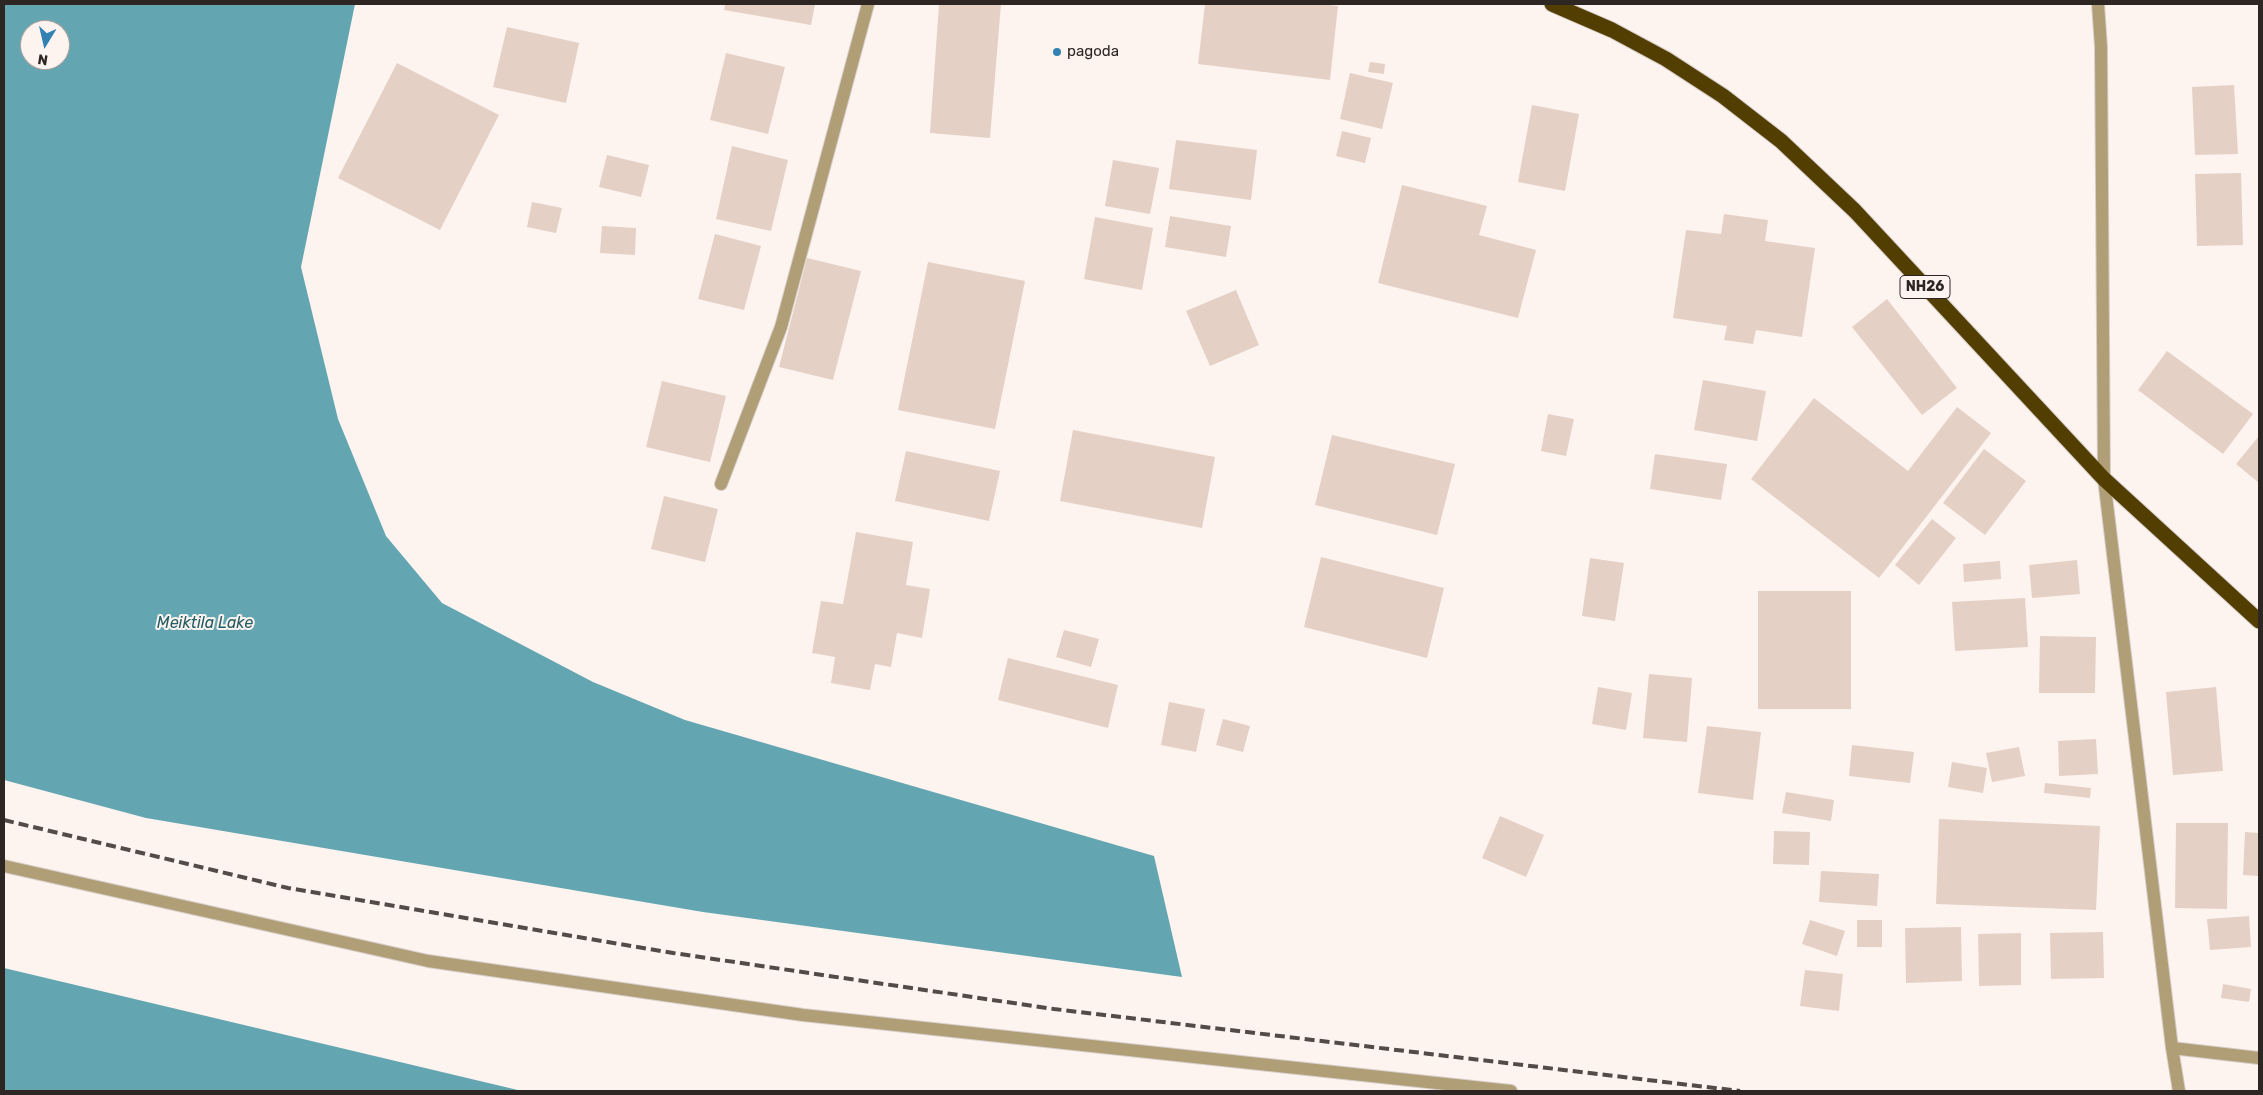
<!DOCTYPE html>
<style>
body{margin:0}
#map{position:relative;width:2263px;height:1095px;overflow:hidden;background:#fdf4f0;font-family:Rubik,sans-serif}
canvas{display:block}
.frame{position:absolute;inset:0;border:5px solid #2e2622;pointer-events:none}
.north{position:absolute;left:20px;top:20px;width:50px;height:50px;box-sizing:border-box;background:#fdf4f0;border:1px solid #aaa29e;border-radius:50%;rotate:189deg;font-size:14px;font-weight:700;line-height:20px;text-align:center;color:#2e2622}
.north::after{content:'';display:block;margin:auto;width:18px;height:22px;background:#3182b3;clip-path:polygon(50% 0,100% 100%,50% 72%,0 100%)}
</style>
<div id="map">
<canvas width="2263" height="1095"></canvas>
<div class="frame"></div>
<div class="north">N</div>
</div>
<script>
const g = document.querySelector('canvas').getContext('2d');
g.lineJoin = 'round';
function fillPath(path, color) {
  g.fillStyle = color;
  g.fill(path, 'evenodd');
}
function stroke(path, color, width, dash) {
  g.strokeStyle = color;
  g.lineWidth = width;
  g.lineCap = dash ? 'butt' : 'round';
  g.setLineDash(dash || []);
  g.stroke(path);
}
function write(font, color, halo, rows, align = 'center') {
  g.font = font + ' Rubik,sans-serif';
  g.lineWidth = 4;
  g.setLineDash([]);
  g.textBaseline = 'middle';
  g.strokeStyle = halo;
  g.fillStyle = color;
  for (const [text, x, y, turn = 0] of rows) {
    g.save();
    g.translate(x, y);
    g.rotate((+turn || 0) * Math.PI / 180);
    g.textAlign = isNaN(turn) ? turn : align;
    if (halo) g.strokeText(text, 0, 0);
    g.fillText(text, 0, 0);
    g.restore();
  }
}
fillPath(new Path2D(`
 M4,4h351l-54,263 37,152 48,117 56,67 151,79 92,38 469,136 28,121 -479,-65 -557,-94 -142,-38zM30,30h30v30h-30z
 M4,968l518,123h-518z`), '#63a6b1');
fillPath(new Path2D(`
 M725,4h90l-4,21 -87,-15z
 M939,4h62l-11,134 -60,-5z
 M1205,4h114l19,2 -8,74 -132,-16z
 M507,27l72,16 -13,60 -73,-16z
 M726,53l59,14 -17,67 -58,-14z
 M1370,62l15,2 -1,10 -16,-2z
 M397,63l102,52 -59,115 -102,-52z
 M1350,73l43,10 -11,46 -42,-10z
 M2234,85l4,69 -43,1 -3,-68z
 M1532,105l47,9 -14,77 -47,-9z
 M1342,131l29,7 -6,25 -29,-7z
 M1176,140l81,10 -6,50 -82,-11z
 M732,146l56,14 -17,71 -55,-12z
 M607,155l42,10 -8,32 -42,-10z
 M1113,160l46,8 -9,46 -45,-8z
 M2241,173l2,72 -46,1 -2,-72z
 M1402,185l85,21 -8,29 57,15 -18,68 -140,-35z
 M532,202l30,6 -6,25 -29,-6z
 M1724,214l44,6 -3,21 50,7 -13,89 -46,-7 -3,14 -29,-4 3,-14 -54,-8 13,-88 35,4z
 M1170,216l61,10 -5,31 -61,-10z
 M1095,217l58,11 -11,62 -58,-11z
 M602,226l34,2 -1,27 -35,-2z
 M715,234l46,12 -17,64 -46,-11z
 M807,258l54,13 -28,109 -54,-13z
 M928,262l97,19 -30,148 -97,-19z
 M1236,290l23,55 -49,21 -24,-55z
 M1887,299l70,89 -35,27 -70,-88z
 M2167,351l86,63 -30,40 -85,-64z
 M1703,380l63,11 -9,50 -63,-11z
 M662,381l64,15 -16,66 -64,-15z
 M1814,398l94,73 49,-64 34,26 -112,145 -128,-99z
 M1548,414l26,5 -8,37 -25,-5z
 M1073,430l142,27 -13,71 -142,-27z
 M1332,435l123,29 -18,71 -122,-30z
 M2259,436v47l-23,-19z
 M1984,449l42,32 -41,54 -42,-32z
 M906,451l94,20 -11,50 -94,-20z
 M1655,454l72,10 -6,36 -71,-11z
 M664,496l54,13 -13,53 -54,-13z
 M1932,519l24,19 -37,47 -24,-20z
 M856,532l57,10 -7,43 24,4 -8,49 -25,-5 -6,34 -16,-3 -5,26 -39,-7 4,-26 -23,-4 9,-52 22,3z
 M1321,557l123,31 -17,70 -123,-31z
 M1590,558l34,5 -9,58 -33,-5z
 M2077,560l3,34 -48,4 -3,-33z
 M2000,561l1,18 -37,3 -1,-18z
 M1758,591h93v118h-93z
 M2025,598l3,49 -73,4 -3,-49z
 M1064,630l35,9 -8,28 -35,-10z
 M2040,636l56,1 -1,56h-56z
 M1008,658l110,27 -10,43 -110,-28z
 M1649,674l43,4 -5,64 -44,-4z
 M1598,687l34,6 -6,37 -34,-6z
 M2216,687l7,84 -50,4 -7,-83z
 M1169,702l36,7 -9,43 -35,-7z
 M1223,719l27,7 -7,26 -27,-7z
 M1707,726l54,6 -8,68 -55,-7z
 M2096,739l2,35 -39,2 -1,-35z
 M1852,745l62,7 -4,31 -61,-7z
 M2019,747l6,29 -33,6 -6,-29z
 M1952,762l35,6 -4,25 -35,-6z
 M2045,783l46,5 -1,10 -46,-5z
 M1786,792l48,8 -3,21 -49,-8z
 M1500,816l44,19 -18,42 -44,-19z
 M1939,819l161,7 -4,84 -160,-6z
 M2176,823h52l-1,86 -52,-1z
 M1774,831l36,1 -1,33 -36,-1z
 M2245,832l14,1 -1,43 -15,-1z
 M1821,871l58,3 -2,32 -58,-4z
 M2249,916l2,31 -41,3 -3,-31z
 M1810,920l35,11 -8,25 -35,-12z
 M1857,920h25v27h-25z
 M1961,927l1,54 -56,2 -1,-55z
 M2103,932l1,46 -53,1 -1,-46z
 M2021,933v52l-42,1 -1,-52z
 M1805,970l38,4 -4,37 -39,-5z
 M2223,984l28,5 -2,13 -28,-4z`), '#e5d0c6');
const minor = new Path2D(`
 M2098,4l3,43 3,432 68,569 7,43
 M721,484l60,-157 87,-323
 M4,866l424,95 375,54 708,76
 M2172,1048l87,10`);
const highway = new Path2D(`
 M1552,4l60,26 54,29 57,37 58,45 74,70 249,268 155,142`);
stroke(minor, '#d8cfcb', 14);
stroke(highway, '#d8cfcb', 17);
stroke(minor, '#af9e76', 12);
stroke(highway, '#523e00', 15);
stroke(new Path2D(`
 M4,820l284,68 385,65 381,56 686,82`), '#534b47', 4, [10, 5]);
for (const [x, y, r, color] of [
 [1057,52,5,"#3182b3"]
]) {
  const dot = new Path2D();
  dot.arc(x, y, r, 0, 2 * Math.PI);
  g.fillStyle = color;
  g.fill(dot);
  stroke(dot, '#fdf4f0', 2);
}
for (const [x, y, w] of [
 [1925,287,50]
]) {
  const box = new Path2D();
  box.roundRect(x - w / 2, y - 11.5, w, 23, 4);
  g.fillStyle = '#fdf4f0';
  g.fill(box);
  stroke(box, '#2e2622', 1);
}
write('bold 14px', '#2e2622', null, [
 ["NH26",1925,287]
]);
write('15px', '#2e2622', '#fdf4f0', [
 ["pagoda",1067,52]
], 'left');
write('italic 16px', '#245d65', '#fdf4f0', [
 ["Meiktila Lake",205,623]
]);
</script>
